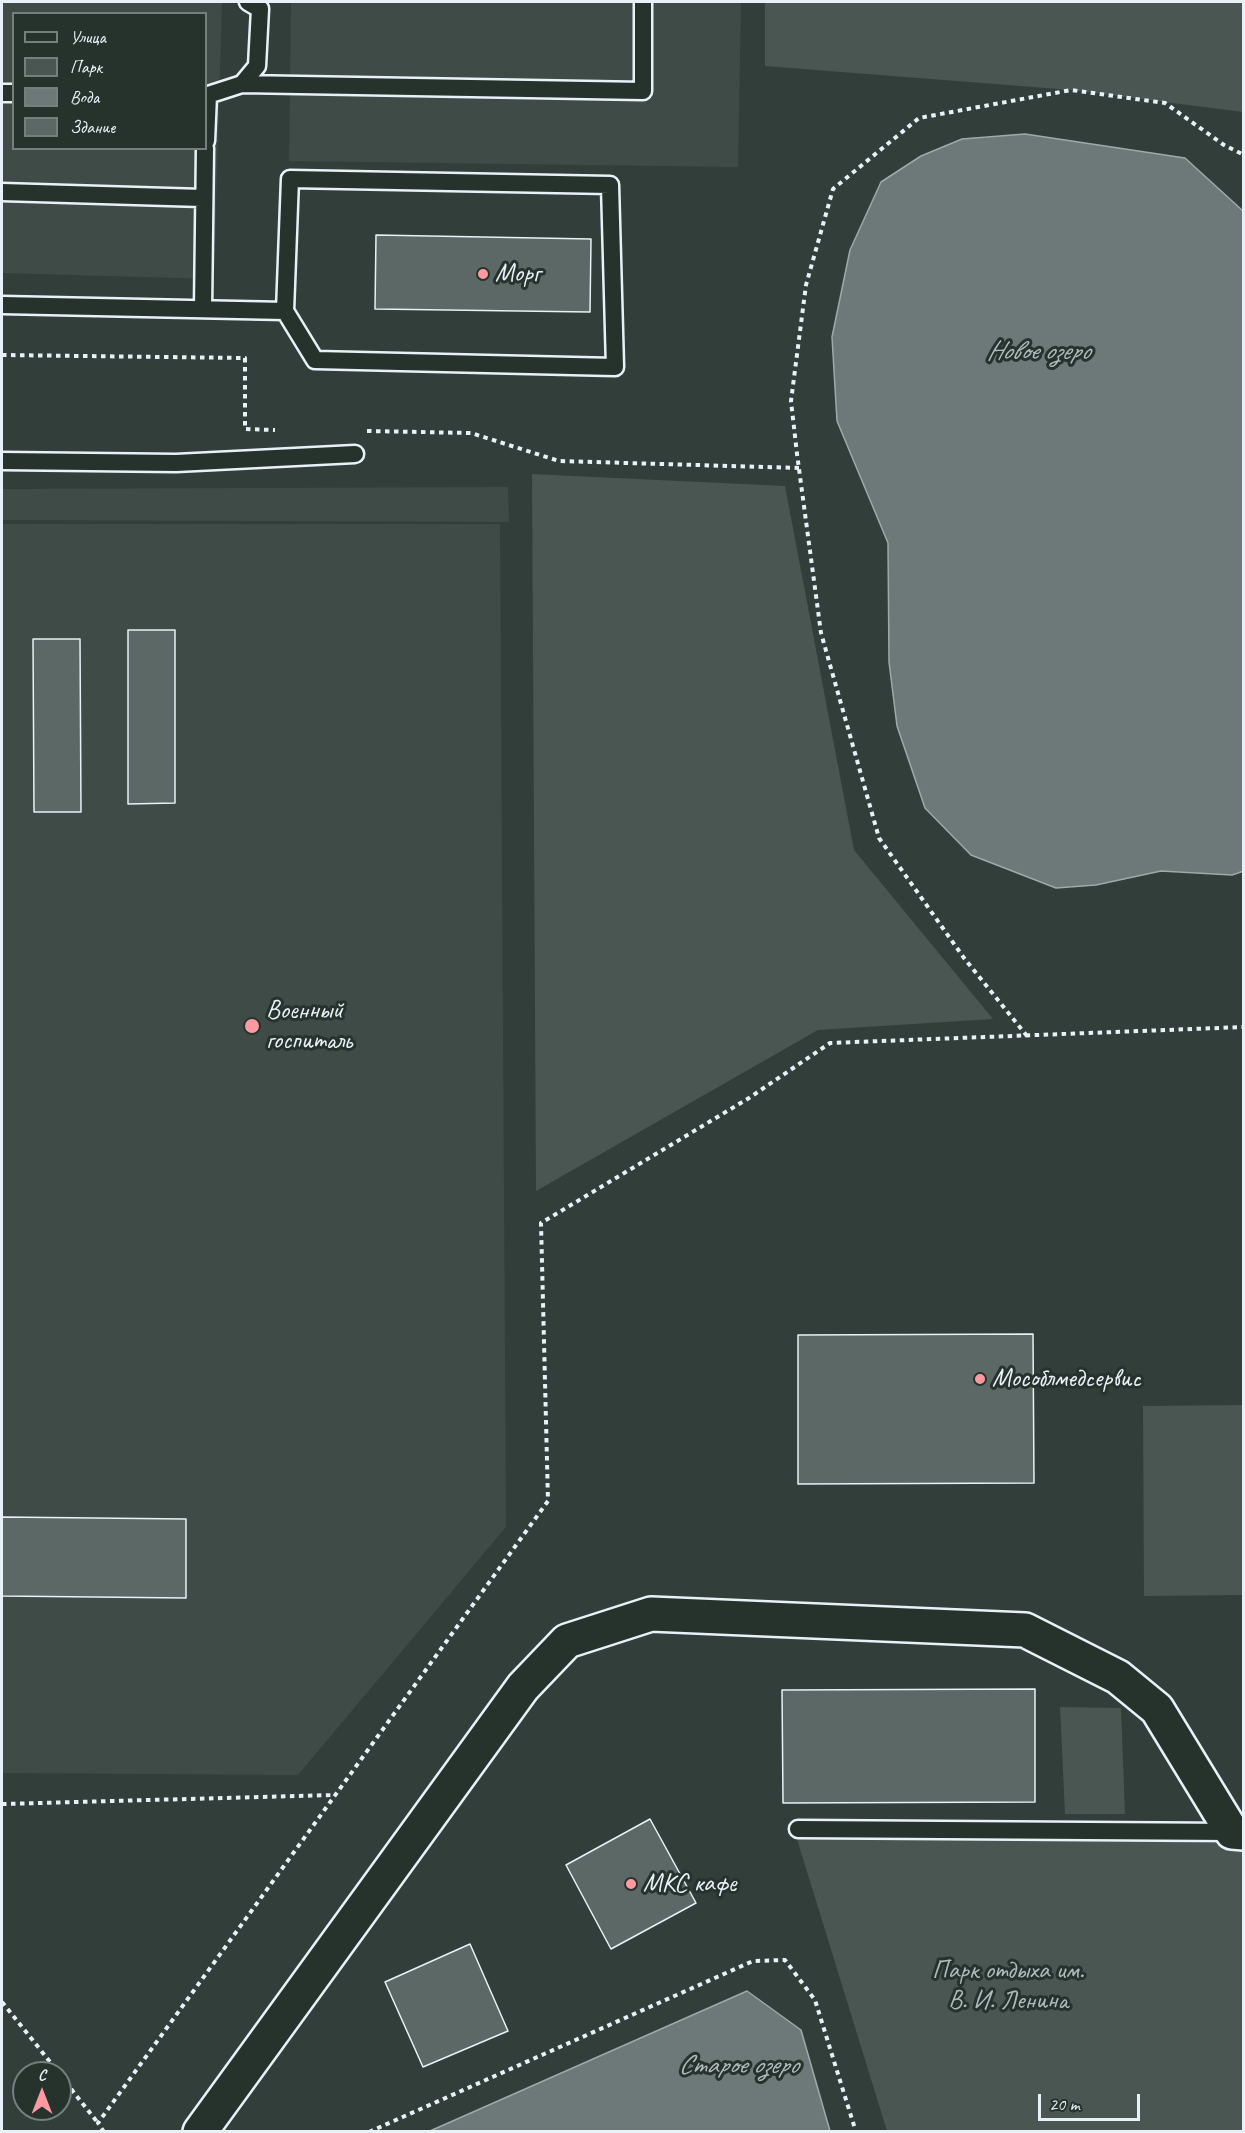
<!DOCTYPE html>
<meta charset="utf-8">
<style>
body{margin:0}
#map{position:relative;width:1245px;height:2133px;overflow:hidden;background:#323e39;font-family:Caveat,sans-serif}
canvas{display:block}
.frame{position:absolute;inset:0;border:3px solid #e8f1f8;pointer-events:none}
.legend{position:absolute;left:12px;top:12px;width:195px;height:138px;box-sizing:border-box;background:#26332d;border:2px solid #747f7e;margin:0;padding:8px 10px;list-style:none;font-size:18px;color:#e8f1f8}
.legend li{display:flex;align-items:center;gap:12px;height:30px}
.legend b{width:30px;border:2px solid #747f7e}
.north{position:absolute;left:12px;top:2061px;width:60px;height:60px;box-sizing:border-box;background:#26332d;border:2px solid #747f7e;border-radius:50%;rotate:0deg;font-size:16px;font-weight:700;line-height:24px;text-align:center;color:#e8f1f8}
.north::after{content:'';display:block;margin:auto;width:21px;height:27px;background:#ff9aa2;clip-path:polygon(50% 0,100% 100%,50% 72%,0 100%)}
.scale{position:absolute;left:1038px;top:2094px;width:102px;height:27px;box-sizing:border-box;border:3px solid #e8f1f8;border-top:0;padding-left:8px;font-size:18px;line-height:21px;white-space:nowrap;color:#e8f1f8;-webkit-text-stroke:4px #26332d;paint-order:stroke}
</style>
<div id="map">
<canvas width="1245" height="2133"></canvas>
<div class="frame"></div>
<ul class="legend">
<li><b style="height:8px;background:#26332d"></b>Улица</li>
<li><b style="height:16px;background:#495651"></b>Парк</li>
<li><b style="height:16px;background:#6d7978"></b>Вода</li>
<li><b style="height:16px;background:#5c6865"></b>Здание</li>
</ul>
<div class="north">С</div>
<div class="scale">20 m</div>
</div>
<script>
const g = document.querySelector('canvas').getContext('2d');
g.lineJoin = 'round';
function fillPath(path, color) {
  g.fillStyle = color;
  g.fill(path, 'evenodd');
}
function stroke(path, color, width, dash) {
  g.strokeStyle = color;
  g.lineWidth = width;
  g.lineCap = dash ? 'butt' : 'round';
  g.setLineDash(dash || []);
  g.stroke(path);
}
function write(font, color, halo, rows, align = 'center') {
  g.font = font + ' Caveat,sans-serif';
  g.lineWidth = 6;
  g.setLineDash([]);
  g.textBaseline = 'middle';
  g.strokeStyle = halo;
  g.fillStyle = color;
  for (const [text, x, y, turn = 0] of rows) {
    g.save();
    g.translate(x, y);
    g.rotate((+turn || 0) * Math.PI / 180);
    g.textAlign = isNaN(turn) ? turn : align;
    if (halo) g.strokeText(text, 0, 0);
    g.fillText(text, 0, 0);
    g.restore();
  }
}
fillPath(new Path2D(`
 M2,2h220l-8,277 -212,-6zM14,14h192v134h-192z
 M291,2h450l-3,165 -449,-6z
 M508,487l1,35 -507,-2v-31z
 M2,524h498l6,1003 -208,248 -296,-2z`), '#3f4b46');
fillPath(new Path2D(`
 M765,2h478v110l-172,-22 -306,-24z
 M532,474l253,12 69,364 139,169 -175,11 -282,161z
 M1243,1405v190l-99,1 -1,-190z
 M1060,1707l61,1 4,106h-60z
 M796,1836l447,7v288h-356z`), '#495651');
const water = new Path2D(`
 M1025,134l160,24 58,53 1,660 -12,4 -71,-4 -65,14 -40,3 -85,-33 -46,-47 -28,-82 -8,-64 -1,-119 -51,-122 -5,-84 18,-87 31,-68 40,-26 41,-17z
 M747,1991l54,39 29,101h-400z`);
fillPath(water, '#6d7978');
stroke(water, '#9ea9ab', 1.5);
const building = new Path2D(`
 M376,235l215,4 -1,73 -215,-3z
 M128,630h47v173l-47,1z
 M33,639h47l1,173h-47z
 M1033,1334l1,149 -236,1v-149z
 M2,1517l184,2v79l-184,-2z
 M1035,1689v113l-252,1 -1,-113z
 M650,1819l46,84 -85,46 -45,-84z
 M470,1944l38,87 -85,36 -38,-85z`);
fillPath(building, '#5c6865');
stroke(building, '#e8f1f8', 1.5);
const service = new Path2D(`
 M242,84l401,7v-89
 M2,93h12
 M206,141l2,-46 34,-11 15,-18 3,-57 -12,-7
 M290,179l320,6 5,182 -300,-7 -30,-49z
 M2,192l200,6
 M2,305l283,6
 M203,309l2,-161
 M2,461l174,2 179,-9
 M798,1829l434,3`);
const minor = new Path2D(`
 M200,2132l323,-445 44,-46 84,-27 374,16 93,47 39,32 75,123 12,1`);
stroke(service, '#e8f1f8', 21);
stroke(minor, '#e8f1f8', 38);
stroke(new Path2D(`
 M2,355l243,3v71l30,1
 M367,431l104,2 88,28 240,7
 M1027,1036l-63,-78 -85,-120 -58,-205 -24,-179 -6,-53 15,-116 27,-96 86,-71 152,-28 94,13 59,42 20,10
 M2,1804l333,-9
 M2,2002l57,71
 M60,2075l38,48
 M104,2132l-6,-9 450,-622 -7,-278 208,-125 81,-55 414,-16
 M369,2132l384,-171 32,-1 30,40 41,132`), '#e8f1f8', 4, [4.5, 4.5]);
stroke(service, '#26332d', 16);
stroke(minor, '#26332d', 33);
for (const [x, y, r, color] of [
 [483,274,6,"#ff9aa2"],
 [252,1026,8,"#ff9aa2"],
 [980,1379,6,"#ff9aa2"],
 [631,1884,6,"#ff9aa2"]
]) {
  const dot = new Path2D();
  dot.arc(x, y, r, 0, 2 * Math.PI);
  g.fillStyle = color;
  g.fill(dot);
  stroke(dot, '#26332d', 2);
}
write('26px', '#e8f1f8', '#26332d', [
 ["Морг",495,274],
 ["Военный",266,1011],
 ["госпиталь",266,1041],
 ["Мособлмедсервис",992,1379],
 ["МКС кафе",643,1884]
], 'left');
write('26px', '#b0bbbe', '#26332d', [
 ["Парк отдыха им.",1008,1971],
 ["В. И. Ленина",1008,2001]
]);
write('italic 27px', '#b1bbbe', '#26332d', [
 ["Новое озеро",1038,352],
 ["Старое озеро",738,2066]
]);
</script>
